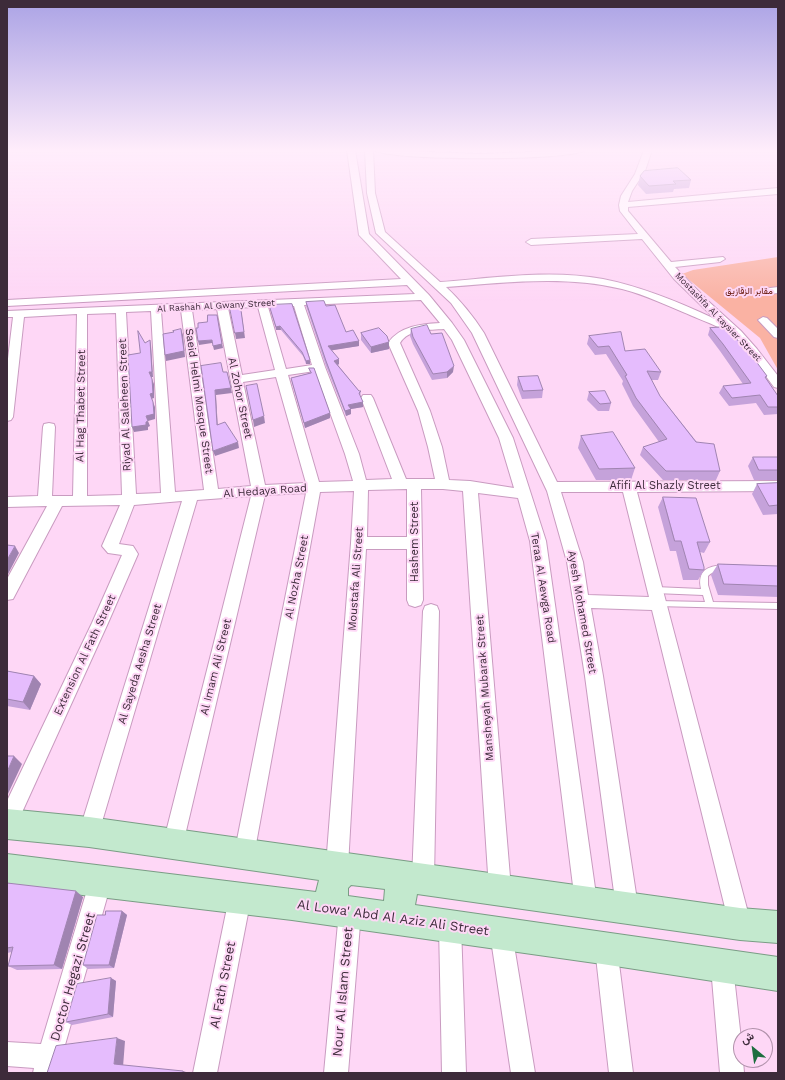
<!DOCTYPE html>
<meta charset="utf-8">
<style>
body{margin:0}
#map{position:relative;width:785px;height:1080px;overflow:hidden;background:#fed7f6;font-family:"Work Sans",Vazirmatn,sans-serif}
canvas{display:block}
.frame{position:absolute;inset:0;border:8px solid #3d2b3a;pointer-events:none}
.north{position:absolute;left:733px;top:1028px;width:40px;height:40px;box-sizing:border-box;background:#fed7f6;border:1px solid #b192ab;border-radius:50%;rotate:331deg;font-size:11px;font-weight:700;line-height:16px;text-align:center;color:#3d2b3a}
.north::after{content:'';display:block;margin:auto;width:14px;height:18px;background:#1e6e3f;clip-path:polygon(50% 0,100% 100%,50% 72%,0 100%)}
</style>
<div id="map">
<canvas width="785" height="1080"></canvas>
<div class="frame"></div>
<div class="north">ش</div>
</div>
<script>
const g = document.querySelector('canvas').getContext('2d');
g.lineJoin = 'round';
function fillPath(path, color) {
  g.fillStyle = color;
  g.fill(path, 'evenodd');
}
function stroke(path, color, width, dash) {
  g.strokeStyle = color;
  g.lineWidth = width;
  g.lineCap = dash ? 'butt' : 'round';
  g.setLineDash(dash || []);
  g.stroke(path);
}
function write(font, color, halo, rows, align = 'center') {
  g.font = font + ' "Work Sans",Vazirmatn,sans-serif';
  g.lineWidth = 4;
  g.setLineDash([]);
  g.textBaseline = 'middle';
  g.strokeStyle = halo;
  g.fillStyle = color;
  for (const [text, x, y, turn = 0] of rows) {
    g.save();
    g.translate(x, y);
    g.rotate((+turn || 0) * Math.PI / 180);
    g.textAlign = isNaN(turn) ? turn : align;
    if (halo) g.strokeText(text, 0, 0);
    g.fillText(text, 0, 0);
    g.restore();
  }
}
fillPath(new Path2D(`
 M778,257v113l-18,-32 -78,-64 11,-4z`), '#fab2a3');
const service = new Path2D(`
 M724,565l3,1 1,2 -1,2c-7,2 -13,0 -19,6v9l5,17 65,1v6l-122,-3 -1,-2 1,-2 3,-1 46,1 -2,-7 -48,-2 -3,-1 -1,-2 1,-2 3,-1 46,2c-4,-19 7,-23 23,-24z`);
const minor = new Path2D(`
 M347,150h8l14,84 60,61 23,28 12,17 49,98 33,103 51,361 -3,8 -8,3 -8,-3 -3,-8 -45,-361 -12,-43 -40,-5 33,396 -3,8 -8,3 -8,-3 -3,-8 -26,-398 -20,-2h-22l2,111 -2,5 -6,2 -6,-2 -2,-5v-51h-41l-18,317 -4,7 -7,4 -7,-4 -4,-7 25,-323 3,-52 -34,1 -66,363 -3,7 -7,3 -7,-3 -3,-7 72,-362 -41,2 -82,349 -3,7 -7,3 -7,-3 -3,-7 88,-348 -54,4 -98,332 -3,7 -7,3 -7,-3 -3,-7 103,-331 -48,4 -15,39 14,2 5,8 -30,69 -94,207 -7,3v-32l85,-178 30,-68 -14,-2 -6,-7 18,-41 -58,1 -49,93 -6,1v-21l40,-73 -40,1v-10l31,-1 5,-69 1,-3 5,-1 5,1 1,3 -3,69h21l4,-182 -53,3 -11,100 -2,3 -4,1v-54l6,-50h-6v-6l408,-17 -8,-9 -400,21v-6l394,-21 -42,-44zM421,300l19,23c-19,1 -40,3 -52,20l30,68 10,36 7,32h-29l-33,-81 -2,-3h-8l-2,3 31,81 -26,1 -7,-26 -34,-87 -21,-62zM294,306l18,59 -26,4 -18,-62zM258,307l17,63 -33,5 -14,-67zM217,309l34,177 -33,3 -26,-179zM181,310l23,180 -29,2 -14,-181zM151,311l10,182 -25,1 -10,-182zM116,313l6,182 -35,1v-182zM444,329l8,11 47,98 15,50 -44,-7 -21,-1 -7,-33 -12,-36 -30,-68c8,-14 30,-13 44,-14zM315,371l30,83 8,27 -34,1 -31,-107zM276,377l30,106 -41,2 -22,-103zM407,489v48h-40l1,-47z
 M365,150h8l2,43 10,39 55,50c54,-4 110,-13 163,-3 40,8 76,23 112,40l-41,-40 -32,-40 -111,6 -5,-3 5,-3 107,-5 -18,-23 -1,-6 2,-9 14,-22 9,-24h8l-7,21 -13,20 -4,11 150,-14v6l-150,13v4l43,51 52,-5 2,2 -5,3 -45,5 33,34 33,30 16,18 21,27v12l-4,-1c-13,-17 -25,-36 -40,-51 -8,-7 -33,-16 -44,-21 -22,-9 -44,-20 -68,-26 -58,-14 -117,-6 -176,-2 15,14 27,29 38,46l73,149 221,-1v10l-141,1 114,432 -3,8 -8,3 -8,-3 -3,-8 -77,-314 -61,-2 12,68 35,231 -3,8 -8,3 -8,-3 -3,-8 -31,-231 -18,-114 -20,-71 -75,-158 -21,-30 -75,-70 -9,-40zM561,492h62l26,105 -61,-2 -5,-33z
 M374,150l106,4 106,-4c-13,11 -199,11 -212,0z
 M778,287v6l-11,1 -5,-3 1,-2z
 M763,317l4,1 11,11v9l-4,-1 -16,-17z
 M431,604l6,2 2,5 -5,268 -3,8 -8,3 -8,-3 -3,-8 11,-268 2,-5z
 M101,869l8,3 3,8 -55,193h-24l1,-5 -27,-2v-24l34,2 49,-164 3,-8z
 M240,887l8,3 3,8 -34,175h-24l36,-175 3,-8z
 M350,901l8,3 3,8 -13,161h-24l15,-161 3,-8z
 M450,915l8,3 3,8 5,147h-24l-3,-147 3,-8z
 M501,922l8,3 3,8 23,140h-24l-21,-140 3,-8z
 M606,937l8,3 3,8 16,125h-24l-14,-125 3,-8z
 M722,956l8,3 3,8 8,72v21h2l1,13h-24l-9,-106 3,-8z`);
const primary = new Path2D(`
 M7,809l82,8 651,91 38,3v32l-38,-3 -323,-46 -2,11 363,52v34l-176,-27 -310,-44 -285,-34v-32l309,38 3,-12 -230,-33 -82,-8zM351,885l34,4 -1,12 -36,-5v-8z`);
stroke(service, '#c99bc0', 2);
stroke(minor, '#c99bc0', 2);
stroke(primary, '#7a9d85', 2);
fillPath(service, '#fff');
fillPath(minor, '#fff');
fillPath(primary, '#c3e9ce');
fillPath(new Path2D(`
 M640,176l51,4 -2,8 -15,1 -1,3 -27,2 -8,-9z
 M306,302l20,4 20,26 13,9v5l-27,4 7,14 -1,1 21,26h2l-1,5 3,6v5l-12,2v5l-5,2 -20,-50 -20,-60z
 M269,305l41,59h-4l-3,-8 -22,-26h-5z
 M710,328l57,48 -1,2 12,18v18l-14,1 -8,-12 -27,3 -10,-13 4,-7 20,-2 -23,-33 -12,-16z
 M411,329l20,5 22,38 -6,6 -15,2 -19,-36 -3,-8z
 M361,333l28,16 -18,4 -10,-13z
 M589,336l36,15 36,21 -3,8h-7l9,16 60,75 -4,9h-53l-23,-25 3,-8 16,-5 -26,-36 -11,-22 1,-3 -17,-27 -11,1 -8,-11z
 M309,368l21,45v5l-25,10 -13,-45 -1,-5 19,-5z
 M518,377l25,13 -1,8 -20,1 -5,-14z
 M589,392l22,11 -2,8h-11l-11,-11z
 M581,436l54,32 -4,12h-35l-18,-32z
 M753,457h25v23h-24l-6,-14z
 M778,483v31l-15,1 -11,-21 5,-10z
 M663,497l47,45 -6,11 -4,-1 4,18 -6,10h-15l-7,-29h-6l-12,-44z
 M718,564l60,2v31l-60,-2 -7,-20z
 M7,671l27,5 7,8 -11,26 -23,-4z
 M7,883l76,14 -21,72 -45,1 -9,-4 4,-14 -5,1z
 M122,911l5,4 -13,53 -26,1 -5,-4 22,-50z
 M111,978l5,3 -3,36 -41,8 -6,-3z`), '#c5a2da');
fillPath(new Path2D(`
 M241,309l4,29 -9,1 -1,-6z
 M217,315l6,33 -9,2 -1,-4z
 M280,326l1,4h-5v-3z
 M181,329l2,6 2,22 -19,4 -1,-6z
 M150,340l1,5 2,32h-2l-2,-5z
 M212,340v3l-13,2 -1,-4z
 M359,341v5l-31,5v-5z
 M389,342v7l-18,4v-6z
 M339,359v5l-4,2 -1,-5z
 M310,360v4h-4v-3z
 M454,366l-1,6 -6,6v-6z
 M227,372l5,21 -16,2 2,35 -1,-5 -2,-35z
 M152,379l2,5v14l-3,1 -1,-5z
 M153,402l2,5v12l-7,2 -2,-5z
 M363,402v5l-12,2v5l-5,2 -1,-5 3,-6z
 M330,413v5l-25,10 -1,-5z
 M264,416l1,7 -11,4 -1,-7z
 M148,421l2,5 -2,1v3l-14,2 -2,-5z
 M238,442l1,6 -24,8 -2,-5z
 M15,546l4,7 -12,23v-16z
 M34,676l7,8 -11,26 -7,-8z
 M14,756l8,8 -15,32v-24z
 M76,891l7,6 -21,72 -8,-4z
 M122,911l5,4 -13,53 -5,-3z
 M111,978l5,3 -3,36 -5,-3z
 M117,1038l8,3 -2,26 -9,-3z
 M183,1071l6,2h-6z`), '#a084b1');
const building = new Path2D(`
 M678,168l13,12 -18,1 3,3 -27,2 -9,-10 4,-5z
 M324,301l2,5 9,-1 11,27 7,-2 6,11 -31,5 11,13 -5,2 25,30h2l-2,2 4,9 -15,3 3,4 -6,2 -19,-50 -20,-59z
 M229,303h11l4,29 -9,1z
 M292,304l18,56 -4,1 -4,-9 -22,-26 -4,1 -7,-22z
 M208,315h9l5,29 -9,2 -1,-6 -14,1 -2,-13h2v-5l9,-1z
 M427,325l4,9 11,-1 12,33 -7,6 -14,2 -20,-37 -2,-8z
 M725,327l24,25 18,24 -2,1 13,19v11h-10l-8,-12 -28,3 -9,-12 28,-3 -28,-39 -13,-16z
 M379,328l8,8 2,6 -18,5 -10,-14z
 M181,329l3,22 -19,4 -2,-21 11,-2 -1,-1z
 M138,331l7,12 5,-3 2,32h-3l3,7 1,14 -3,1 3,8 1,12 -8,2 2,5 -2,1v3l-14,2 -4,-72 12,-2z
 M621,332l4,19 20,-2 16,23 -14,-1 13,25 36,46 18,2 6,27h-54l-23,-24 24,-8 -31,-41 -11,-22 2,-1 -18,-29 -11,1 -9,-11z
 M221,363l2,9h4l4,16 -16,2 2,35 8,-3 13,20 -25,9 -12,-85z
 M309,368h5l16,45 -26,10 -13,-45 20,-5z
 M538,376l5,14 -20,1 -5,-14z
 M257,384l7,32 -11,4 -7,-34z
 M605,391l6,12 -11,1 -11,-12z
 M613,432l22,36 -36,1 -18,-33z
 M753,457h25v13h-19z
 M778,483v22l-9,1 -12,-22z
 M663,497l33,1 14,44h-13l7,25v3l-15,-1 -8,-28h-6z
 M7,545l8,1 -8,14z
 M718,564l60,2v20l-54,-2z
 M7,671l27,5 -11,26 -16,-3z
 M7,756h7l-7,16z
 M7,883l69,8 -22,74 -46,1 5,-19 -6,1z
 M106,911h16l-13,54h-26l14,-50h8z
 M111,978l-3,36 -42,8 11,-38z
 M117,1038l-3,26 69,7v2h-136l9,-27z`);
fillPath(building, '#e5bcfd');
stroke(building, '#a084b1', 1);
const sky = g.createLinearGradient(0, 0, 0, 301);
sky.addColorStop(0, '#aba3e5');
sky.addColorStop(0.5, '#ffedfb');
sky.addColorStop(1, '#ffedfb00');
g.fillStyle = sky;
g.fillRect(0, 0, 785, 301);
write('9px', '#621102', '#fed7f6', [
 ["مقابر الزقازيق",749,291]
]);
write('9px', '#3d2b3a', '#fed7f6', [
 ["Al Rashah Al Gwany Street",216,306,-3],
 ["Mostashfa Al taysier Street",718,317,46]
]);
write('11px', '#3d2b3a', '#fed7f6', [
 ["Al Zohor Street",240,398,78],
 ["Saeid Helmi Mosque Street",199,401,82],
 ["Riyad Al Saleheen Street",125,405,-92],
 ["Al Hag Thabet Street",81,406,-89],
 ["Afifi Al Shazly Street",665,486],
 ["Al Hedaya Road",265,491,-4],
 ["Hashem Street",415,542,-90],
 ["Al Nozha Street",297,577,-79],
 ["Moustafa Ali Street",356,579,-86],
 ["Teraa Al Aewga Road",543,588,81],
 ["Ayesh Mohamed Street",582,612,80],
 ["Extension Al Fath Street",85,655,-65],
 ["Al Sayeda Aesha Street",140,664,-73],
 ["Al Imam Ali Street",216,667,-76],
 ["Mansheyah Mubarak Street",485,688,-94]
]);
write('13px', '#3d2b3a', '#fed7f6', [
 ["Al Lowa' Abd Al Aziz Ali Street",393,918,8],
 ["Doctor Hegazi Street",73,977,-74],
 ["Al Fath Street",223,985,-79],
 ["Nour Al Islam Street",343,992,-85]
]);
</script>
